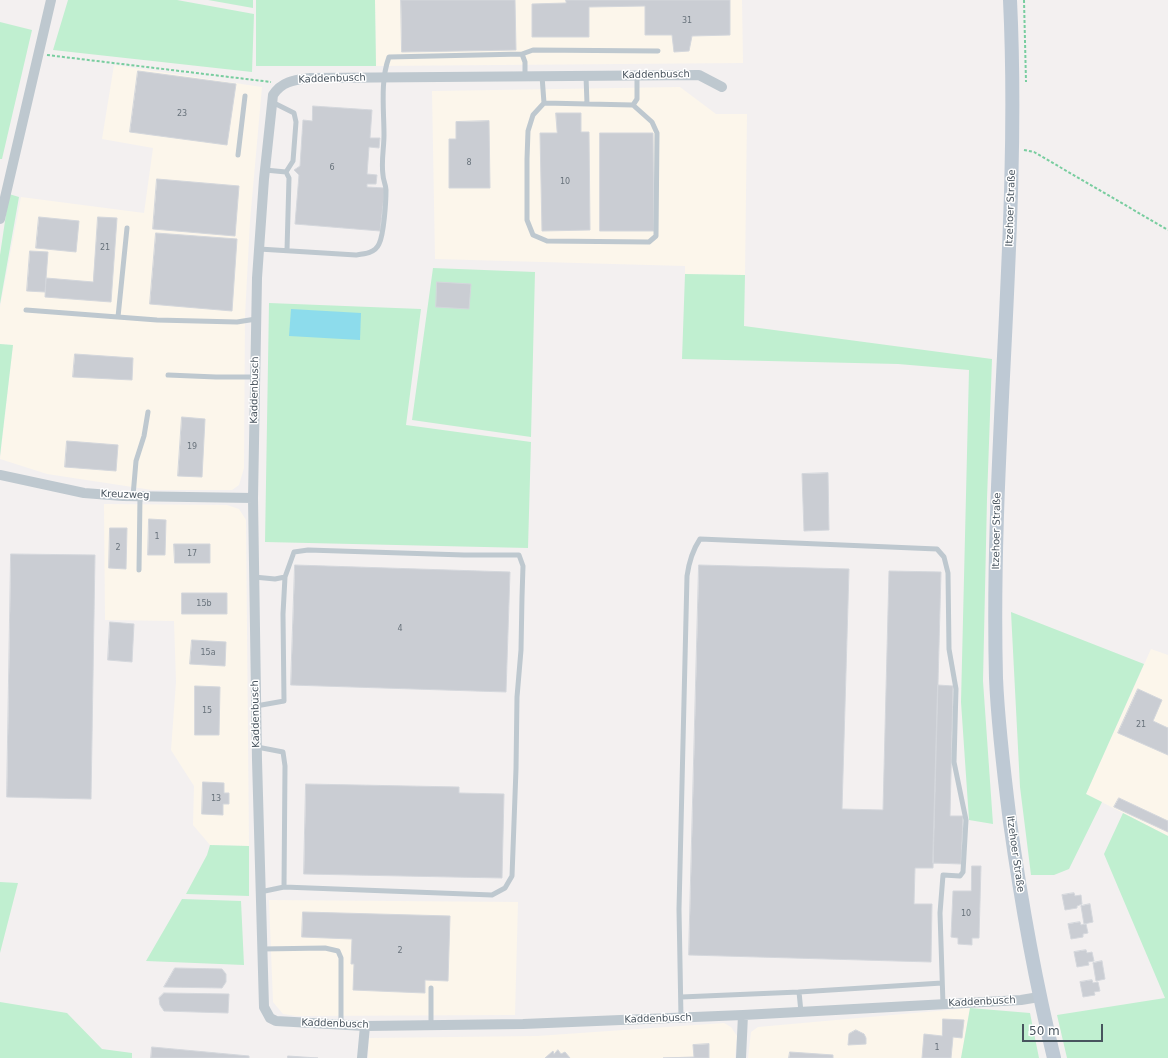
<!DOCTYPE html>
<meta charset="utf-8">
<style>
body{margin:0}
#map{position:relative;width:1168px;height:1058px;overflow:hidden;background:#f3f0f0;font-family:"DejaVu Sans",sans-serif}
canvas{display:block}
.scale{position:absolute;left:1022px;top:1024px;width:81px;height:18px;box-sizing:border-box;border:2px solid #48545e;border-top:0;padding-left:5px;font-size:12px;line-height:14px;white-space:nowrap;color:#48545e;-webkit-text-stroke:3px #fff;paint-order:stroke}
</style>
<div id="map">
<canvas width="1168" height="1058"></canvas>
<div class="scale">50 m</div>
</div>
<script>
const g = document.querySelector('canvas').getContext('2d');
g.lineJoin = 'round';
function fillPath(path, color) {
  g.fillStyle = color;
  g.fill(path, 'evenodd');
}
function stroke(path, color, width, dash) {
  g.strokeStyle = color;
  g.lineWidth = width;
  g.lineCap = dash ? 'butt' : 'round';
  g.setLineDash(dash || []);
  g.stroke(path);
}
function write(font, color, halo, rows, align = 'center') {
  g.font = font + ' "DejaVu Sans",sans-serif';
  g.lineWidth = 3;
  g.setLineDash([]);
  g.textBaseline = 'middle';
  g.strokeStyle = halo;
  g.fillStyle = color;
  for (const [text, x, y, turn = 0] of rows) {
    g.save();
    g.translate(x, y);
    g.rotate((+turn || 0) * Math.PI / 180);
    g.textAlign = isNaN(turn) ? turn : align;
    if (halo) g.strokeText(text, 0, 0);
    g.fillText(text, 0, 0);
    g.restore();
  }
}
fillPath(new Path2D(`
 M375,0h367l1,63 -367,3z
 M114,65l148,22 -12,134 -5,95 -1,152 -5,17 -7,5h-80l-105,-16 -47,-15 13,-114 -13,-1v-37l21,-110 123,16 9,-65 -51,-9z
 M680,87l36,27h31l-2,161 -60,-1v-8l-250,-7 -3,-168z
 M104,504l123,1 12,4 7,11 3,326 -39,-1 -17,-20 1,-39 -23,-36 5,-68 -2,-61 -69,-1z
 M1151,649l17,6v181l-82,-42z
 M269,900l249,2 -3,113 -219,1 -13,-2 -10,-12z
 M970,1008l-9,50h-213l3,-26 7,-5z
 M724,1023l7,4 6,9 -2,22h-367l1,-20 168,-2z`), '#fcf6eb');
fillPath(new Path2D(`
 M68,0h109l77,14 -2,58 -199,-22z
 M208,0h45v8z
 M256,0h119l1,66h-120z
 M0,22l32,8 -30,129h-2z
 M9,194l10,3 -19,107v-49z
 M433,268l102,4 -4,165 -119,-17z
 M685,274l60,1 -1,51 248,33 -5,140 -4,182 10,143 -24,-4 -8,-118 8,-332 -71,-6 -216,-5z
 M269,303l152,6 -15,116 125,17 -3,106 -263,-6z
 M0,344l13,1 -13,111z
 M1011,612l133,52 -58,130 16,8 -33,67 -15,6h-23l-11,-88z
 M1123,813l45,23v222h-101l-10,-43 108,-17 -61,-144z
 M210,845l39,1v50l-63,-2 21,-39z
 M0,882l18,1 -18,70z
 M182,899l59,2 3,64 -98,-4z
 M0,1002l67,11 35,36 30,4v5h-132z
 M970,1008l60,5 9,45h-78z`), '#c0efd0');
fillPath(new Path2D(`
 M291,309l70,4 -1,27 -71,-4z`), '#8ddcec');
const building = new Path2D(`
 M401,0h114l1,50 -114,2z
 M566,0h164v35l-38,1 -3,15 -15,1 -2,-17h-27v-29l-56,1v30h-57v-33l34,-1z
 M138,71l98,13 -9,61 -97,-13z
 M313,106l59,4 -2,28h10l-1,10 -10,-1 -2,27 10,1 -1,9h-9v3l18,1 -5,43 -85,-7 4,-49 -5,-5 6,-4 3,-46 9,1z
 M556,113h25v19h8l1,98 -48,1 -2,-98h17z
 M489,121l1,67h-41v-49h7v-17z
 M600,133h53l1,98h-54z
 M157,179l82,7 -4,50 -82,-7z
 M39,217l40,4 -3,31 -40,-4z
 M98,217l19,1 -6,84 -66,-5 1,-19 47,4z
 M156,233l81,6 -5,72 -82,-7z
 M30,251l18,1 -3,40 -18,-1z
 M437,282l34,2 -2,25 -33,-2z
 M75,354l58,4 -1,22 -59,-3z
 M182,417l23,2 -3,58 -24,-1z
 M67,441l51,4 -2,26 -51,-4z
 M828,473l1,57 -25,1 -2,-57z
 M149,519l17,1 -1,35h-17z
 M110,528h17l-1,41 -17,-1z
 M174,544h36v19h-35z
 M11,554l84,1 -4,244 -84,-2z
 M295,565l215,7 -4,120 -215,-7z
 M699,565l150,4 -7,240 41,1 6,-239 52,1 -8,296h-18l-1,36h18l-1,58 -242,-7z
 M182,593h45v21h-45z
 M110,622l24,2 -2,38 -24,-2z
 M192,640l34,2 -1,24 -35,-2z
 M938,685l15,1 -3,130h13l-2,48 -28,-1z
 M195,686l25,1 -1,48h-24z
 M1138,689l24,11 -9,21 15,7v27l-50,-22z
 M203,782l21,1v10h5v11h-6v11l-21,-1z
 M306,784l153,3v6l45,1 -2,84 -198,-4z
 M1119,798l49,23v11l-54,-25z
 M972,866h9l-2,72h-7v7l-14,-1v-6l-7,-1 2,-46h18z
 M1074,893l1,3 6,-1 1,9 -5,2v2l-12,2 -3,-15z
 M1090,904l3,18 -9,2 -3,-18z
 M303,912l147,4 -2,65 -23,-1v13l-72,-3 1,-26h-3l1,-25 -50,-2z
 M1080,922l1,3 5,-1 2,9 -5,1v3l-12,2 -3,-15z
 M1086,950l1,3 5,-1 2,9 -6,1 1,3 -12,2 -3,-15z
 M1102,961l3,18 -9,2 -3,-18z
 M175,968l47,1 4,5v8l-4,6 -58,-1z
 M1092,980l1,3 5,-1 2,9 -6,1 1,3 -12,2 -3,-15z
 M164,993l65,1 -1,19 -64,-2 -4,-6 -1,-7z
 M943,1019l21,1 -2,18 -9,-1 -2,21h-29l2,-24 18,2z
 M856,1030l8,4 2,4v6l-18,1 1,-11z
 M709,1044v14h-46l31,-1 -1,-12z
 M152,1047l97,9v2h-98z
 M558,1050l3,4 4,-2 5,6h-25l8,-7 1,3z
 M790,1052l43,3v3h-44z
 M288,1056l30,2h-30z`);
fillPath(building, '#cacdd3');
stroke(building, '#d4d7dc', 1);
stroke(new Path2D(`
 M1024,0l2,82
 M47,55l224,27
 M1024,150l10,2 134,78`), '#78cd9f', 2, [3, 2]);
stroke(new Path2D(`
 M522,54l11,-4 125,1
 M542,76l2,27 89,2 4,-6v-24
 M586,76l1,28
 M272,102l22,11 2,9 -3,39 -7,11
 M544,103l-11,12 -5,16 -1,28v61l6,15 14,6 102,1 7,-6 1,-103 -5,-11 -19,-17
 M238,155l7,-59
 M265,170l21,2 3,6 -2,72
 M259,249l97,6c9,-1 19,-2 23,-11 5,-10 7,-43 7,-54 0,-5 -3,-10 -3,-15 -2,-13 1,-27 1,-40 0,-25 -4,-54 5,-78l133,-3 3,8v14
 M26,310l131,10 80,2 19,-3
 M118,317l9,-89
 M168,375l48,2h39
 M133,496l3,-35 8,-25 4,-24
 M139,570l1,-74
 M254,577l21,2 10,-2
 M256,706l28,-5 -1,-87 2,-37 9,-25 14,-2 156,5h55l4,11 -1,31 -1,53 -4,47 -1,72 -4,107 -7,12 -13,7 -208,-8
 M257,747l26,5 2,14 -1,121 -24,5
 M262,949l63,-1 13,3 3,7v66
 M799,992l143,-9
 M681,997l118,-5 2,20
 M681,1018l-2,-109 8,-333c2,-14 5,-25 13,-37l237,10 7,8 4,16 1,76 7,40 -2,73 12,58 -3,52 -3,4 -17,-1 -3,38 3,91
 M431,1025v-37`), '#bec8cf', 5);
stroke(new Path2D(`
 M722,87l-23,-12 -389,3c-15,2 -28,3 -37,17l-9,84 -7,99 -4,220 4,262 7,247 6,11 6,3 89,5 158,-2 220,-9 278,-15 18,-3
 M0,219l51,-219
 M0,475l84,18 39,3 130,2
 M362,1058l3,-32
 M741,1058l2,-43`), '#bec8cf', 10);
stroke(new Path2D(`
 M1010,0c11,226 -20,452 -14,678 2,48 8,96 14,144 11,79 25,158 44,236`), '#bec9d4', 14);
write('8px', '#68727b', null, [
 ["31",687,21],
 ["23",182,114],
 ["8",469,163],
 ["6",332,168],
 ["10",565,182],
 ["21",105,248],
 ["19",192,447],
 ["1",157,537],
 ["2",118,548],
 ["17",192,554],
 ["15b",204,604],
 ["4",400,629],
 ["15a",208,653],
 ["15",207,711],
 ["21",1141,725],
 ["13",216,799],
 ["10",966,914],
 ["2",400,951],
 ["1",937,1048]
]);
write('10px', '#48545e', '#fff', [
 ["Kaddenbusch",656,75,-1],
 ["Kaddenbusch",332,79,-2],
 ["Itzehoer Straße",1011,208,-88],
 ["Kaddenbusch",255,390,-89],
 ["Kreuzweg",125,495,2],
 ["Itzehoer Straße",997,531,-89],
 ["Kaddenbusch",256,714,-91],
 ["Itzehoer Straße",1015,854,82],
 ["Kaddenbusch",982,1002,-3],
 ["Kaddenbusch",658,1019,-2],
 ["Kaddenbusch",335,1024,2]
]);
</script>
